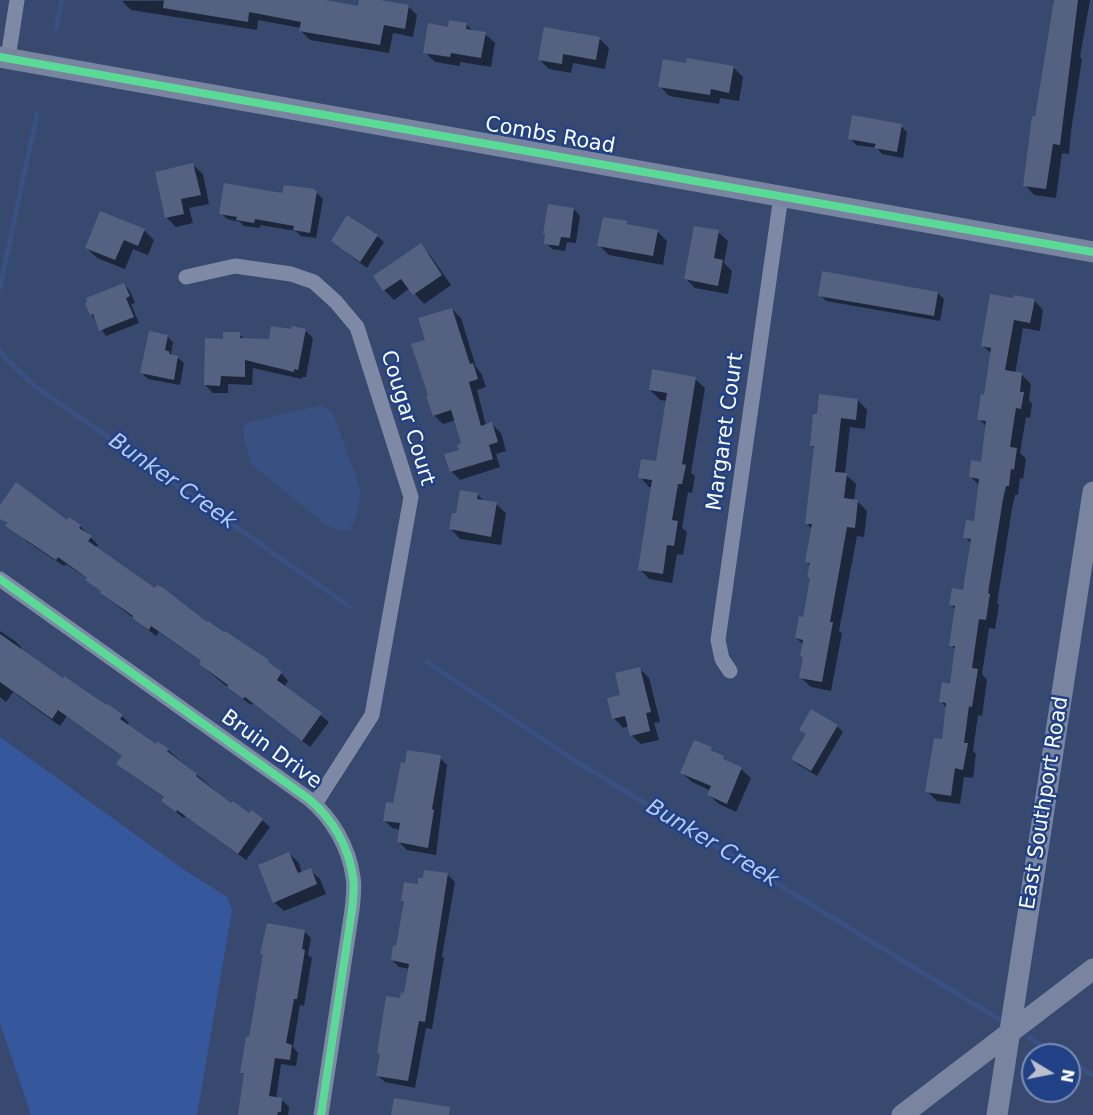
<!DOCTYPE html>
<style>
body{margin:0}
#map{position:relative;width:1093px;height:1115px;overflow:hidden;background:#38496f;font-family:"DejaVu Sans",sans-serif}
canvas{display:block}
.north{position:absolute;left:1021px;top:1043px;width:60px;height:60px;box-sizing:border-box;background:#214186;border:2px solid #7a8db6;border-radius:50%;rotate:100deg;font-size:16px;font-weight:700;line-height:24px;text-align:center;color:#fff}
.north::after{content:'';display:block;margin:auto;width:21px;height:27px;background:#b9bfcd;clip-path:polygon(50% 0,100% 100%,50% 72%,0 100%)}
</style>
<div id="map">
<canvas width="1093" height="1115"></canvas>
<div class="north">N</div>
</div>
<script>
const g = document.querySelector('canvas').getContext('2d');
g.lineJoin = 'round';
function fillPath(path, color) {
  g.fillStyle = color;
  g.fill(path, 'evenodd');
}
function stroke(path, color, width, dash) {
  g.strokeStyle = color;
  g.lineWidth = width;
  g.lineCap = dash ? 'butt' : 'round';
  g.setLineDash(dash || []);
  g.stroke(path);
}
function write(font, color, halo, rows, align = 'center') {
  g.font = font + ' "DejaVu Sans",sans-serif';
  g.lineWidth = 5;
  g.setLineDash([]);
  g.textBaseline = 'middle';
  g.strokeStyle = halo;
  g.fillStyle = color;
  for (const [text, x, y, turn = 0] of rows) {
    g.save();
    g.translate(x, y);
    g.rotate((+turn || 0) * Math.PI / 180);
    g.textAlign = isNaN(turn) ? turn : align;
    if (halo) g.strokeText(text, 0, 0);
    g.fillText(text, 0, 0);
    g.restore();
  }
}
fillPath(new Path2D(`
 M0,737l186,134 41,26 5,13 -35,205h-166l-31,-92z`), '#35579c');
fillPath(new Path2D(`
 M322,405l11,9 28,77 -5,25 -6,14 -9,1 -15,-6 -74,-60 -9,-29 2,-13z`), '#395082');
fillPath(new Path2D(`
 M316,0l43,8 1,-8 48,6 9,9 -4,22 -20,-4 -4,20 -79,-13 -9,-9v-3l-43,-8 -1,10 -126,-20 -9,-9z
 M1053,0h37l-10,57 2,2 -11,72 -2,23 -7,-1 -6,45 -22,-3 -9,-10 30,-180z
 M466,24l8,8 11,2 10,9 -4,24 -31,-5v4l-25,-4 -10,-10z
 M599,38l10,10 -4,21 -32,-6 -2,10 -22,-4 -9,-9z
 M688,65l45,2 10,10 -4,24 -19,-3 -1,6 -50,-8 -9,-10z
 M901,126l6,6 -4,26 -21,-4 -5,-6 -21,-3 -6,-7z
 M193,165l10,9 6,30 -20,4 4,15 -17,4 -10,-10z
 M314,190l9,9 -7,39 -15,-2 -5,-5 -36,-6v3l-16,-2 -4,-4 -13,-3 -6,-6 63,-18z
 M574,209l6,7 -4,27 -9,-1 -2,9 -13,-2 -6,-6z
 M101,213l43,17 10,10 -6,15 -15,-6 -8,20 -28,-11 -10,-10z
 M627,223l4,3 26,5 10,10 -4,24 -54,-10 -10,-10z
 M718,232l10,9 -4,22 8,8 -4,23 -33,-6 -9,-9z
 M377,236l7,6 -17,26 -20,-15z
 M420,245l10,10 21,30 -27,19 -14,-16 -16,12 -10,-10z
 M124,284l6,7 5,12 -4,1 8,19 -33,13 -15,-22z
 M938,293l6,6 -4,22 -114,-20 -6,-6z
 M1034,300l9,10 -3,21 -17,-3 -8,46 7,1 9,9 -2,16 3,4 -2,14 -4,-1 -6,36 6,6 -3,20 -3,-1 -2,17h-3l-3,14 -15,94 2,2 -4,24 -6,-1 -7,46 5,6 -5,36 -4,-1 -5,36 3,3 -3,24 -9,-1 -4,27 -23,-3 -10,-10 16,-50 4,-33 -6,-6 10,-17 5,-35 -5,-5 5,-35 -5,-5 13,-14 8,-47 -7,-7 10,-14 5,-37 -9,-9 12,-14 4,-36 -8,-8 7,-23 6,-42 -10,-9z
 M452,309l9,9 15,49 5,6 5,14 -9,3 9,36 6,-2 9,9 5,18 -10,3 4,13 -40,13 -9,-9 12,-27 -7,-24 -13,4 -9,-9 -4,-19 -3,-55z
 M305,330l8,8 -7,39h-4v2l-49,-11 -1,17 -24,-1v9h-15l-8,-8 19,-44 15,-7 6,6h25z
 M167,336l6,6 -2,13 6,2 7,6 -4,22 -32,-6 -6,-6z
 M695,379l10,9 -14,85 4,3 -3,17 -4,-1 -6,36 5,4 -4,23 -6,-1 -5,29 -23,-4 -9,-10 13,-82h-4l-9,-10 17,-14 10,-62 -7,-1 -10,-10z
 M858,400l9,10 -2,19 -15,-2 -5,47 11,10 -2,17h3l10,10 -3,26 -7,-1 -18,95 3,2 -11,58 -20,-4 -10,-9 4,-19 -1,-14 -8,-7 9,-20 6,-39v-13l-5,-5 6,-32 -6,-6 9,-74 -4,-4z
 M478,495l7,7 11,2 10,9 -5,32 -41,-6 -9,-10 6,-14z
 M0,507l68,15 12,4 18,19 -3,3 186,125 7,8 -4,6 45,35 -19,25 -57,-44 -2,2 -15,-11 -28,-23 -7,-7 1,-2 -43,-30 -3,4 -47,-37 -21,-20 -22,-15 -2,2 -35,-23 -29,-25z
 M0,631l15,10 7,7 -1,2 11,9 90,57 7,7 -2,3 29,20 12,4 64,55 17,10 13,5 8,7 -24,33 -60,-44 -2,2 -13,-10 -8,-7 2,-3 -39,-27 -8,-8 5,-6 -56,-41 -7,10 -47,-34 -7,10 -6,-5z
 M639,668l10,10 11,44 -6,1 5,17 -18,4 -10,-9 -2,-9 -6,2 -9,-10 8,-22z
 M837,726l6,6 -26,44 -18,-11 -7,-6 15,-24 -6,-6z
 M711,749l19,15 11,5 10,9 -15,34 -17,-8 -10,-9 2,-4 -19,-9 -10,-9z
 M439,757l8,8 -11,90 -29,-5 -8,-8 2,-12 -9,-2 -8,-8 11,-15z
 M289,853l10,10 3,10 8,-3 10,9 6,15 -42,17 -10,-9z
 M448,875l7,7 -13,74 2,2 -12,71 -6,-1 -11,60 -30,-6 -8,-7 25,-75 4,-5 4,-26 -11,-2 -7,-7 6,-13 7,-44 -2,-3 16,-14z
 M304,931l7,7 -3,17 4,3 -8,48 -4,-1 -7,42 5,6 -2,13 -15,-2 -5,35 6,1 7,7 -1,8h-49l6,-40 -3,-3 8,-33 14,-83 -2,-3z`), '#0007');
stroke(new Path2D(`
 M56,28l6,-28
 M0,287l37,-173
 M0,350l5,8 31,29 314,220
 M427,662l144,96 429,262
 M1030,1038l28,17
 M1069,1061l24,14`), '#395082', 5);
fillPath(new Path2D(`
 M164,0h161l33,6 1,-6h21l29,5 -4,24 -21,-4 -4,20 -81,-14 2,-9 -52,-10 -1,10 -85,-14z
 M1054,0h24l-18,145 -7,-1 -7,45 -23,-3 9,-70 3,1z
 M449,20l18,3 -1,6 20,3 -5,26 -30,-5 -1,4 -27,-4 5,-30 20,4z
 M544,27l56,10 -4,23 -33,-6 -1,10 -24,-4z
 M687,58l47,8 -5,27 -18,-4 -1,6 -52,-8 5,-28 23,4z
 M852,115l50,9 -5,28 -23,-4 2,-4 -28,-5z
 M193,163l8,32 -20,4 3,15 -19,4 -10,-46z
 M224,183l58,10 2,-8 31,4v2h2l-7,42 -17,-3 1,-4 -39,-7 -1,4 -18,-3 1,-3 -18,-3z
 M548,204l26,4 -4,30 -9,-1 -2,9 -15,-2 1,-10h-2z
 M100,211l45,18 -7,17 -14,-6 -9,20 -30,-12z
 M347,215l31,20 -18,27 -29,-21z
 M603,217l25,4 -1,3 31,6 -5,26 -56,-10z
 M694,226l25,4 -5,28 9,2 -5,26 -34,-7z
 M421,243l21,32 -29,20 -12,-16 -18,12 -10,-15z
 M822,271l116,21 -4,24 -116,-20z
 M124,283l6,13 -4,2 8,19 -35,14 -6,-17 -3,1 -5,-12 2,-1 -1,-4z
 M990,294l23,4 1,-3 21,4 -5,24 -16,-3 -9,50 17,3 -2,19h4l-3,17 -5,-1 -6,39 7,1 -3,22 -3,-1 -2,17h-3l-3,13 -15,94 2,1 -4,26 -7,-1 -7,49 6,1 -6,38 -3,-1 -5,37h4l-5,27 -8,-2 -4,28 -26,-4 9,-54 8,1 4,-36 -7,-1 3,-20 8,2 5,-38h-6l6,-40 -6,-1 3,-17 11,2 8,-51 -8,-1 3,-18 8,1 5,-42 -10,-2 2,-17 10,2 5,-41 -9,-1 4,-26 3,1 7,-47 -10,-2z
 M452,308l18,56 3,-1 5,16 -9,3 12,44 11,-4 6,20 -9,3 4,14 -43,13 -6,-18 15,-4 -2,-5 4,-2 -10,-33 -18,6 -7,-20 2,-1 -17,-51 14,-4 -7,-22z
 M271,326l20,3 1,-3 14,3 -8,41 -4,-1v3l-49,-12v17l-24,-1 -1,10 -16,-1 1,-47 18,1v-7h17v6l29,1z
 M149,331l19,4 -3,15 5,2 -1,2 9,2 -4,24 -34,-7z
 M652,369l44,8 -14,87 4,1 -4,19h-4l-6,36 6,1 -4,25 -7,-1 -4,29 -25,-4 14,-90 -14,-2 3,-19 15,2 11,-68 -18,-3z
 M819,394l39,5 -2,21 -15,-2 -6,54 12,1 -3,25 14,2 -3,28 -8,-1 -17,95h3l-11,60 -23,-4 4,-21 -3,-1 3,-16 -8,-2 4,-22 4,1 7,-39 -3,-1 3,-14 -5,-1 7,-38h-7l9,-78h-4l3,-32h4z
 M16,482l51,38 2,-3 12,8 -2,3 13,8 -4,5 67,47 2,-3 5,2 45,35 1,-1 16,11 1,-1 44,29 -1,2 14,10 -5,8 45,33 -20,28 -57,-44 -2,2 -16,-12 1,-2 -29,-21 2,-3 -50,-35 -2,4 -17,-12 1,-2 -34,-24 2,-1 -16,-11 2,-2 -29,-21 -2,3 -51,-34 2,-3 -7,-4v-14z
 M460,490l18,3 -1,6 20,3 -6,35 -42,-8 3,-16h4z
 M0,634l63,44 1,-2 29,20 14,9 1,-1 15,11 -3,4 36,25 1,-3 12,8 -2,2 30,23 -1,2 35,27 2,-2 16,12 3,-3 11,9 -25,35 -61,-44 -1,2 -15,-11 3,-4 -48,-33 6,-8 -64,-46 -6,9 -52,-37z
 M640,667l11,45 -5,1 4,18 -20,5 -5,-20 -13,3 -5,-21 13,-3 -5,-22z
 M811,709l27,16 -27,46 -20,-12 15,-25 -7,-4z
 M694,740l18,7 -1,3 13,6 -1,3 19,8 -15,37 -20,-9 4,-9 -31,-13z
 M407,750l33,5 1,2 -9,52 2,1 -6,38 -31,-6 3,-19 -17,-2 3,-19 7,1 8,-41 4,1z
 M289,852l9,21 13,-5 6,16 -44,19 -15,-38z
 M424,870l24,3 -23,149 -6,-1 -11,60 -32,-5 4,-22 -3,-1 9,-57 14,2 1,-6 3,1 5,-29 -18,-4 2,-15 3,1 8,-45h-3l3,-19 14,2v-6h5z
 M267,923l38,7 -3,19 3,1 -8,49h-3l-8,44 6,2 -2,15 -15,-2 -6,38 13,2 -1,14h-3l-1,3h-39l6,-42h-4l6,-36h3l14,-83h-3z
 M394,1098l56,9 -1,8h-58z`), '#546180');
stroke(new Path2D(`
 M8,58l9,-58
 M186,277l49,-11 56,8 23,8 22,20 21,25 54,170 -39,218 -57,89
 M0,579l309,220c23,19 40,48 44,78 2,10 0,22 -1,33l-31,205
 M730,671l-8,-12 -4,-19 63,-444`), '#7e8aa5', 15);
stroke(new Path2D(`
 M0,57l1093,195
 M902,1115l191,-146
 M997,1115l96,-623`), '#7985a0', 21);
stroke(new Path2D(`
 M0,57l1093,195
 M0,579l309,220c23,19 40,48 44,78 2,10 0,22 -1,33l-31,205`), '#5adb95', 8);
write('21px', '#fff', '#214186', [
 ["Combs Road",550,136,10],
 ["Cougar Court",407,418,73],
 ["Margaret Court",726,432,-82],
 ["Bruin Drive",271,750,36],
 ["East Southport Road",1045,803,-81]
]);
write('italic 22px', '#b5caf1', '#214186', [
 ["Bunker Creek",172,482,35],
 ["Bunker Creek",712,844,31]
]);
</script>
